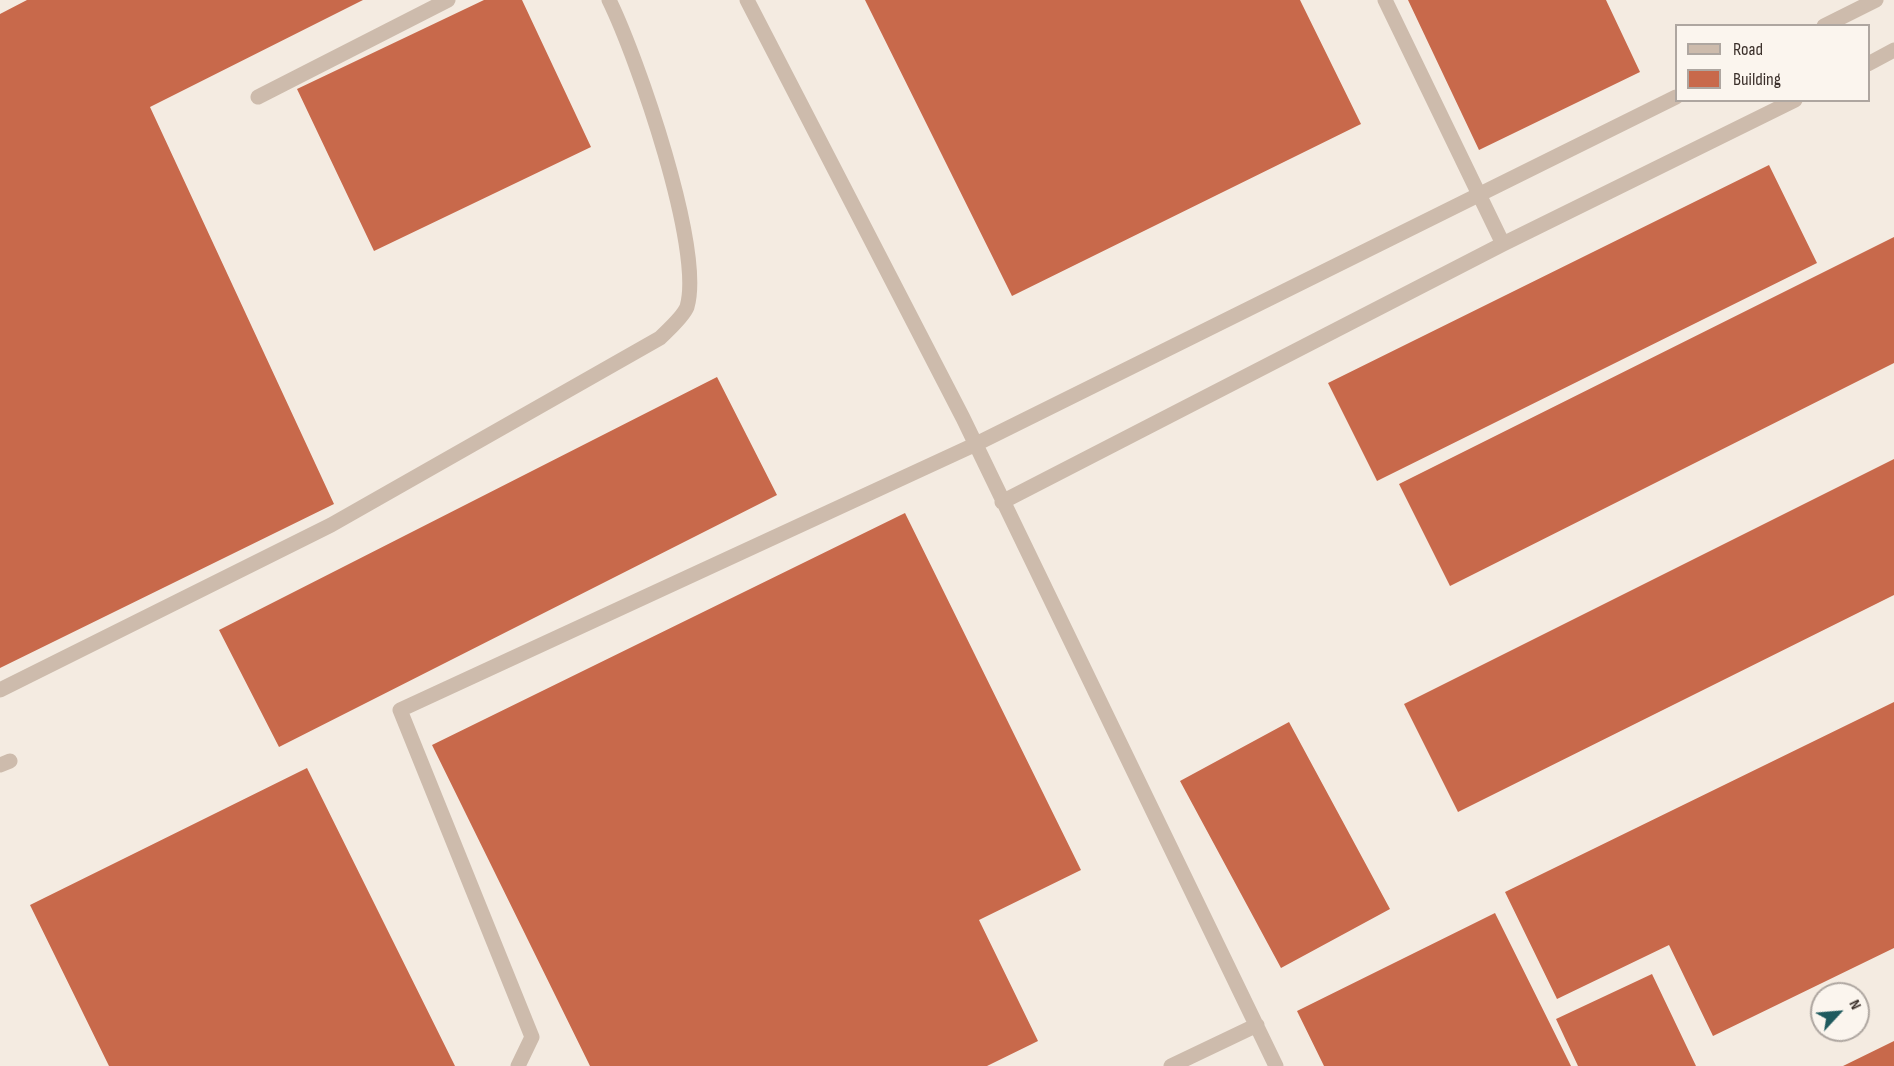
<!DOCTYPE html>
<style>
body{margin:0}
#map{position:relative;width:1894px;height:1066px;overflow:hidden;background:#f4ebe1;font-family:"Sofia Sans Condensed",sans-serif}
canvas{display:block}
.legend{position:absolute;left:1675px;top:24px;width:195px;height:78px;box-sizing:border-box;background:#fbf5ee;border:2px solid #aea6a0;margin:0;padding:8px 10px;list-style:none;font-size:18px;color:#3b302b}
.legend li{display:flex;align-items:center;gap:12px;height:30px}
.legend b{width:30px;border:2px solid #aea6a0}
.north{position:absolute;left:1810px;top:982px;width:60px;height:60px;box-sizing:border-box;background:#fbf5ee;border:2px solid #aea6a0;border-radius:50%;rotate:64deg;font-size:16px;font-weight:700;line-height:24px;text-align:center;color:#3b302b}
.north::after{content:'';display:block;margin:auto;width:21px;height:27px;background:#1f5a5e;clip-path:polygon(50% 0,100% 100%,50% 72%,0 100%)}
</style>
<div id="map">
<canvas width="1894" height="1066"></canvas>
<ul class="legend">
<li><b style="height:8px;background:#cdbbac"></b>Road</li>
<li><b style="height:16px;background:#c8694b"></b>Building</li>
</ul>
<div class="north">N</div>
</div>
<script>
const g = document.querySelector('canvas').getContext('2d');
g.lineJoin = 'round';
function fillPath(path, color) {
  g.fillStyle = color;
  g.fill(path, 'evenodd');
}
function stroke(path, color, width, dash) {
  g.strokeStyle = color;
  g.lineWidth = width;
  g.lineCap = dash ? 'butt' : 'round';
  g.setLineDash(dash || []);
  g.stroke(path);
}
fillPath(new Path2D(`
 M27,0h336l-213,107 184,397 -334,164v-654z
 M484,0h38l69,147 -217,104 -77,-162z
 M865,0h435l61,124 -349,172z
 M1408,0h198l34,72 -161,78z
 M1769,165l48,98 -440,218 -49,-98z
 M1894,237v126l-444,223 -51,-102z
 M717,377l60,118 -498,252 -60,-117z
 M1894,459v136l-436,217 -54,-108z
 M905,513l176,357 -102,50 59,121 -51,25h-397l-158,-321z
 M1894,702v246l-181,88 -44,-91 -112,54 -52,-107z
 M1289,722l101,187 -109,59 -101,-187z
 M307,768l148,298h-346l-79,-161z
 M1495,913l76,153h-247l-27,-55z
 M1652,974l44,92h-118l-22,-47z
 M1894,1041v25h-51z`), '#c8694b');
stroke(new Path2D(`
 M747,0l216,418 313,648
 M1385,0l118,244
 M1824,26l52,-26
 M1868,64l26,-14
 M258,97l190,-97
 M1002,502l501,-258 292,-144
 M0,690l331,-165 329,-187c8,-8 23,-21 27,-31 17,-58 -50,-250 -78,-307
 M0,765l10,-4
 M518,1066l14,-29 -132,-327 574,-265 702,-348
 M1171,1066l86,-41`), '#cdbbac', 15);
</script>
